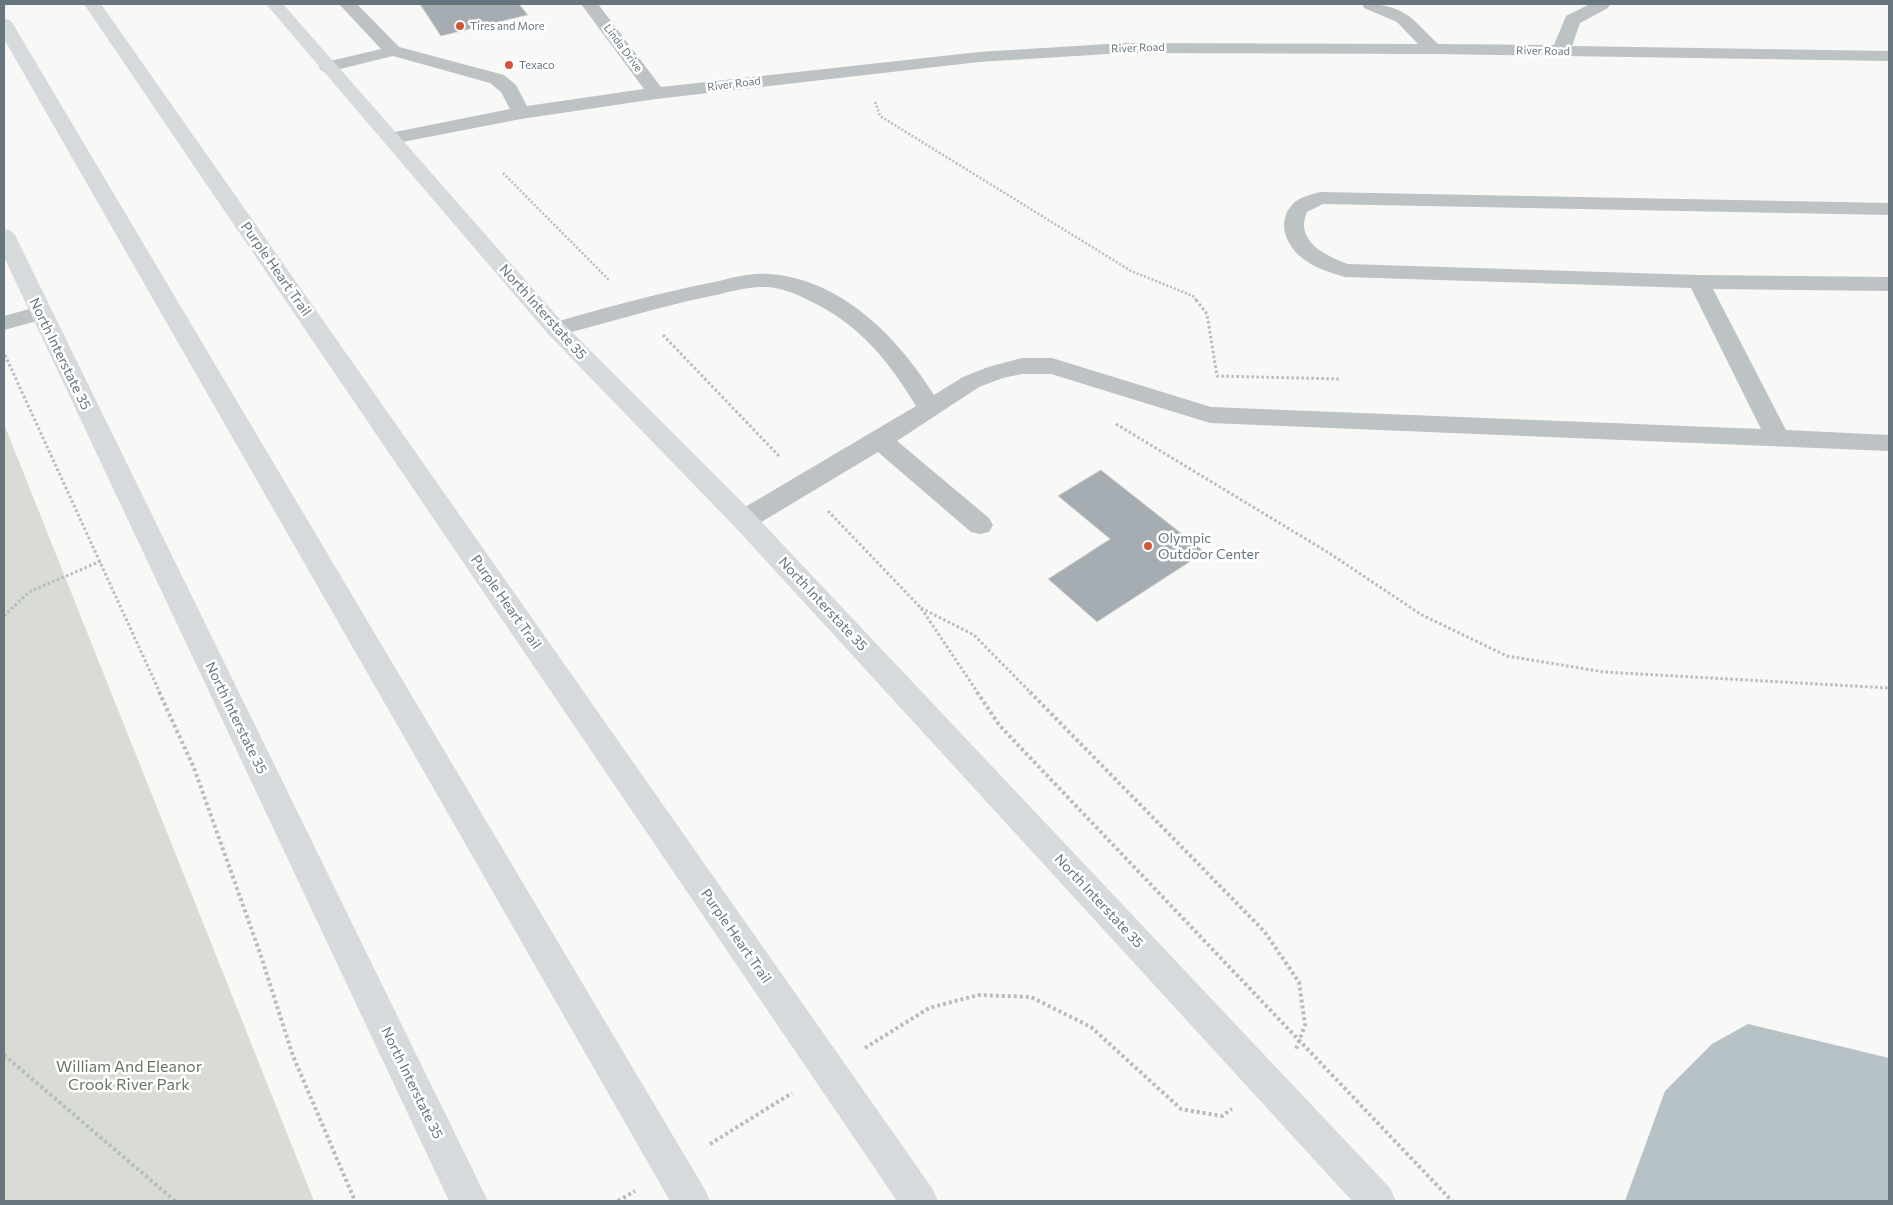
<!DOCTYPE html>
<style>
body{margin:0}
#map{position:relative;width:1893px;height:1205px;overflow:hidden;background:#f8f8f6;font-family:Commissioner,sans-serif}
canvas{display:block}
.frame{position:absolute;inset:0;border:5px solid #66757e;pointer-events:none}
</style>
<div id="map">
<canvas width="1893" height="1205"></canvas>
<div class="frame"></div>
</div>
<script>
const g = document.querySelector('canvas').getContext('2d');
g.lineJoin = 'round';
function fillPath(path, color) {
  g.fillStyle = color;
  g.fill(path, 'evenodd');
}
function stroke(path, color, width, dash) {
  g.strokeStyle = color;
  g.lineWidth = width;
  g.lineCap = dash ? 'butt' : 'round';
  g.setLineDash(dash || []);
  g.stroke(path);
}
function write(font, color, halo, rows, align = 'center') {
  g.font = font + ' Commissioner,sans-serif';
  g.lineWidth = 5;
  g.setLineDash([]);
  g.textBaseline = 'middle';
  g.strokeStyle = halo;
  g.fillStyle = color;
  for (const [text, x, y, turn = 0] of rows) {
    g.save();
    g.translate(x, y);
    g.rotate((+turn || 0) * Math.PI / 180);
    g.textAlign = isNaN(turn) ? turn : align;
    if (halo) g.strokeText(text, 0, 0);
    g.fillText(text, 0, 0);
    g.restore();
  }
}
fillPath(new Path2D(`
 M4,424l310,777h-310z`), '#d8dcd5');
fillPath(new Path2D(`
 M1748,1024l141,34v143h-264l40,-110 47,-47z`), '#b6c2c6');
const building = new Path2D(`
 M420,4h99l9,11 -87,21z
 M1101,470l104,82 -108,70 -49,-43 62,-40 -52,-43z`);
fillPath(building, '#a5adb2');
stroke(building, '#dadad8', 1);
stroke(new Path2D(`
 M875,102l5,14 251,155 62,25 4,5
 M503,173l106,107`), '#b8bcbe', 2.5, [2, 2]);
stroke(new Path2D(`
 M1196,300l11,14 10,62 123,3
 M663,335l116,121
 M5,355l155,338
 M1116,424l213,129 93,62 85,41 97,16 285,16
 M828,511l93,97 57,85
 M921,608l53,27 57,58
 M4,616l25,-24 72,-31`), '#b8bcbe', 3, [2.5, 2.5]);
stroke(new Path2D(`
 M159,692l35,76 66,185 33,103 62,145
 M977,692l23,34 452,475
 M1030,692l234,239 35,51 6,43 -9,24
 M865,1048l64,-40 49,-13 53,2 60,30 90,82 41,7 10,-7
 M4,1055l171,146
 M710,1144l82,-51
 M618,1201l17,-10`), '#b8bcbe', 4, [3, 3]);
fillPath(new Path2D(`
 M339,4h18l42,43 105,28 12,10 11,21 117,-17 -63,-85h17l63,83 318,-35 145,-9 294,1 -21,-22 -33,-14 -2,-4c41,0 48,12 76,40l116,1 12,-29 24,-12h20l-2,4 -28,15 -8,23 317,5v10l-456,-7 -309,-1 -145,9 -323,37 -135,20 -129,25 -7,-2 -3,-4 3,-4 125,-25 -9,-17 -11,-9 -97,-27 -65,16 -6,-1 -3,-4 3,-4 59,-14z
 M1321,192l568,11v12l-566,-11 -16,8c-13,29 19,44 41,52l351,11 190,2v14l-176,-2 73,141 103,5v16l-679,-28 -159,-49h-29l-19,4 -24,9 -82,54 92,77 4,7 -4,7 -9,2 -9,-2 -93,-80 -125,75 -9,2 -9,-2 -4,-7 4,-7 181,-107c-28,-46 -57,-82 -106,-105 -13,-7 -28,-13 -43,-14 -19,-1 -38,5 -56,9 -53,11 -103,27 -155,40l-8,-2 -3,-5 3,-5c53,-15 107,-30 161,-41 20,-4 40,-11 60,-9 72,5 129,63 165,121l29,-18 25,-10 34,-9h30l159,49 550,22 -70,-141 -346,-11c-13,-4 -28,-8 -40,-17 -18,-12 -30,-38 -12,-56 6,-7 19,-10 28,-12z
 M40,306l8,2 3,5 -3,5 -44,12v-14z`), '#bdc2c5');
fillPath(new Path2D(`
 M266,4h17l281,320 189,189 637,675 6,13h-44l-617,-674 -187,-193z
 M4,229l7,2 4,4 473,966h-39l-445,-944z`), '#d6dadd');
fillPath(new Path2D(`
 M84,4h17l831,1184 6,13h-41z
 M4,19l6,1 3,4 691,1164 6,13h-40l-666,-1162z`), '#d6dadd');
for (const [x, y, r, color] of [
 [460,26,5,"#d2553b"],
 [509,65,5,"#d2553b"],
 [1148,546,5,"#d2553b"]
]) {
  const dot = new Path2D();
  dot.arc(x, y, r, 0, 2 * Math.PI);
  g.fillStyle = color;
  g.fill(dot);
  stroke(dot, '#fff', 2);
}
write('11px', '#66757e', '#fff', [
 ["Tires and More",470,26],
 ["Texaco",519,65]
], 'left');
write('11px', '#66757e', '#fff', [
 ["Linda Drive",623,48,53],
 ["River Road",1138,48,-2],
 ["River Road",1543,51,1],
 ["River Road",734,84,-7]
]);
write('14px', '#66757e', '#fff', [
 ["Purple Heart Trail",276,269,55],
 ["North Interstate 35",543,312,48],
 ["North Interstate 35",60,354,64],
 ["Purple Heart Trail",506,602,55],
 ["North Interstate 35",823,604,47],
 ["North Interstate 35",236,718,64],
 ["North Interstate 35",1099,901,47],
 ["Purple Heart Trail",736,936,55],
 ["North Interstate 35",412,1083,64]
]);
write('14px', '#66757e', '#fff', [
 ["Olympic",1158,538],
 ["Outdoor Center",1158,554]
], 'left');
write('16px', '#687664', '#fff', [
 ["William And Eleanor",129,1067],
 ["Crook River Park",129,1085]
]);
</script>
